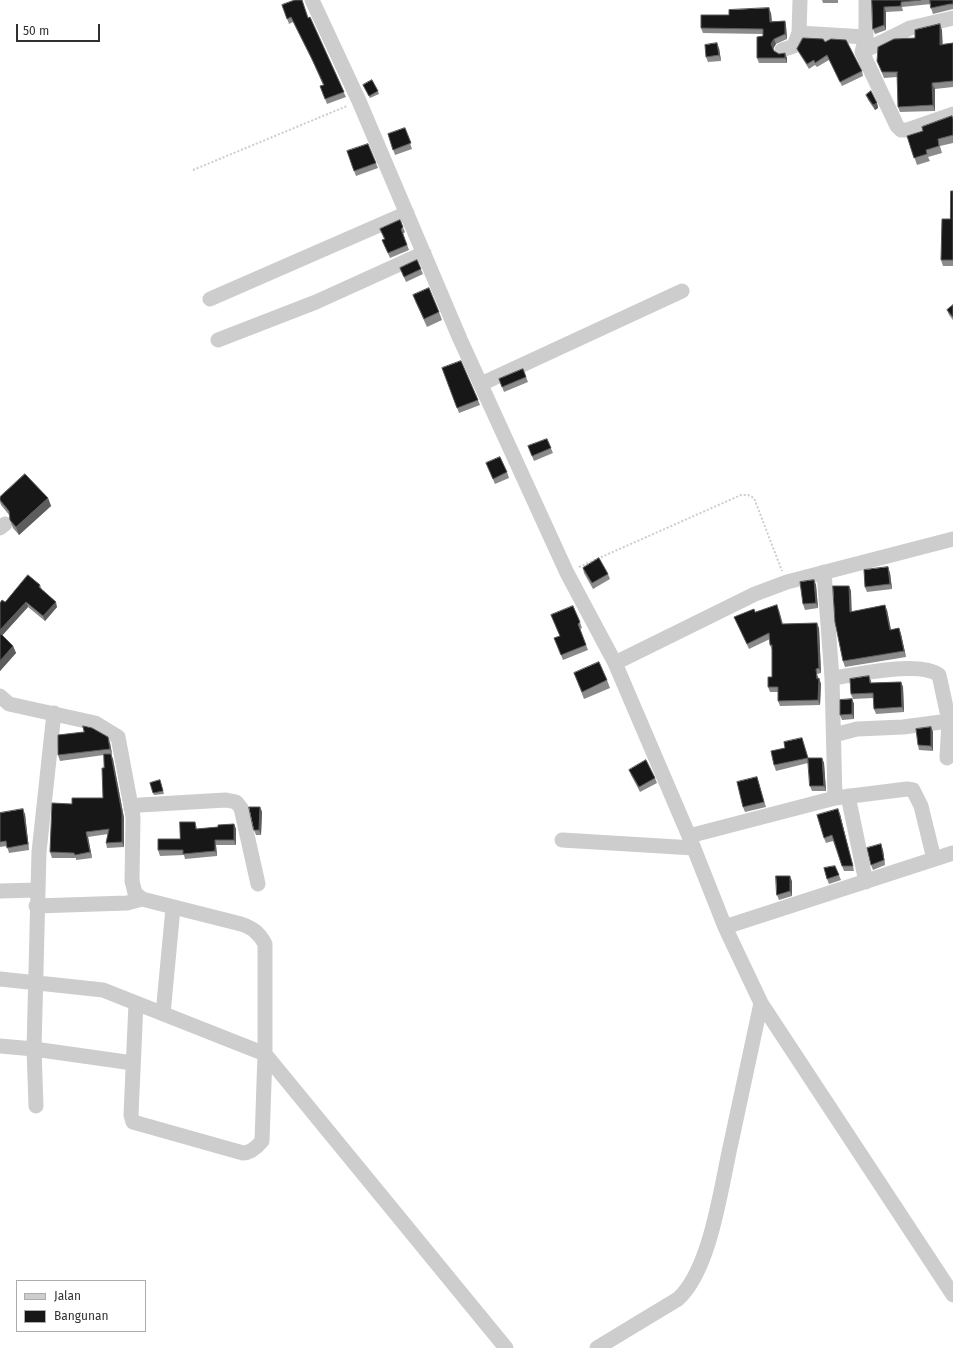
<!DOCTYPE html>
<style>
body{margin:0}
#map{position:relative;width:953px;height:1348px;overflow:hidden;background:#fff;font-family:"Fira Sans",sans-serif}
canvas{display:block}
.legend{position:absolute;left:16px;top:1280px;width:130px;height:52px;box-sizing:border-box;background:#fff;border:1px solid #acacac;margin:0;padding:5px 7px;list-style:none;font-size:12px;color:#303030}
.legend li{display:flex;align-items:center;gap:8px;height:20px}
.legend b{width:20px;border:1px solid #acacac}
.scale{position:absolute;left:16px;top:24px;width:84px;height:18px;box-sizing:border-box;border:2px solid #303030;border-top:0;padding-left:5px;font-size:12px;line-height:14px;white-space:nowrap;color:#303030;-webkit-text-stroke:3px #fff;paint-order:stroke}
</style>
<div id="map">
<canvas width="953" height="1348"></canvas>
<ul class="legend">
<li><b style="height:5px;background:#cdcdcd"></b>Jalan</li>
<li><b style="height:11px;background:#171717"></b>Bangunan</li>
</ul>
<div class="scale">50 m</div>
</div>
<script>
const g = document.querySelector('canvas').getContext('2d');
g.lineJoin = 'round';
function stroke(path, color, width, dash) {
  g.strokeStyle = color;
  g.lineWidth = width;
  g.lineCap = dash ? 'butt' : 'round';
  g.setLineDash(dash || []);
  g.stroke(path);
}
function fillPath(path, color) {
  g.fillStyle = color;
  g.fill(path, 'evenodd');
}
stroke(new Path2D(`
 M193,170l154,-64
 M579,567l162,-72h7l6,3 28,73`), '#cdcdcd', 2, [2, 2]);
stroke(new Path2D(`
 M312,0l47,101 101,238 107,234 48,90 74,173 36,91 36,76 192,292
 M866,0v37l-4,15 35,74 4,4h6l46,-16
 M799,33l67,4
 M782,50l12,-4 5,-13 1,-33
 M862,52l48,-24 43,-10
 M210,299l197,-86
 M218,340l98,-38 108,-49
 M481,384l201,-93
 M0,528l5,-4
 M824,572l8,106 3,120
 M615,663l140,-69 32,-12 166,-43
 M832,678c25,-3 87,-18 107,-3l10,46 -2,37
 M0,696l9,8 86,19 23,14 15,80 -1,64 3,12 7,6 99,25c12,4 18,9 24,20v110l-3,87c-5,6 -11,12 -19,12l-110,-31 -2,-7 5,-112
 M834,735l23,-6 46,-2 46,-6
 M848,796l18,86
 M131,808l9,-3 86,-5 10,2 5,6 17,76
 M689,836l146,-38 72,-9 6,1 8,16 13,53
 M562,840l132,8
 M0,891l37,-1
 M36,906l91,-3 15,-4
 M725,927l228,-74
 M0,979l103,11 162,64 241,294
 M163,1014l10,-106
 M0,1046l34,3 99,14
 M36,1106l-2,-57 5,-197 15,-139
 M597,1348l81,-49c33,-30 43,-113 53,-156 10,-47 20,-93 30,-140`), '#cdcdcd', 15);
fillPath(new Path2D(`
 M822,0h16v3h-15z
 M872,0h81v9l-20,5 -2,-6v-4l-29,3 1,4 -17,1v18l-11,4 -2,-5z
 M282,5l26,13 38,79 -19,7 -7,-18 3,-1 -10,-23 -20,-40 -4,2z
 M771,13l1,8h13l1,5 1,13 -11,5 -3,5 1,3 13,6v5h-28l-2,-5 6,-22v-2l-60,-1 -2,-5 28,-13z
 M942,30v14l11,-1v44l-18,2v22l-35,1 -2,-5 -1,-30 -13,1 -7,-17 38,-23z
 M825,42l37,29 1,5 -21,10 -13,-26 -12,7 -2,-2 -6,4 -10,-16 -2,-4z
 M719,48l2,13 -13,1 -2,-5z
 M363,85l15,6 1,3 -9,4z
 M866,95l11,8 1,5 -3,2 -7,-10z
 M953,118v25l-13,3 2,7 -14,4 2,4 -13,4 -10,-29 16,-5z
 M405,128l7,21 -17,6 -7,-21z
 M347,151l29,12 2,5 -22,8z
 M953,191v75h-10l-2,-6 9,-41z
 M400,220l5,12 -2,2 6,16 -19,8 -8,-18 2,-1 -4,-10z
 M417,260l6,14 -17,8 -6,-14z
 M413,295l26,17 3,8 -15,7 -11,-24z
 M953,305v15l-4,-5 -2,-5z
 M442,368l36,32 2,5 -21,8z
 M523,369l5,13 -24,10 -5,-13z
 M547,439l6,14 -19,8 -6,-15z
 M486,463l21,9 2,6 -14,6z
 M0,497l48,1 3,8 -32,29 -6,-7 -3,-8v-4l-9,-11 -1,-3z
 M888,567l2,6 2,16 -25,3 -2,-5z
 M583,568l25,6 2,5 -17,10 -9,-16z
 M814,580l2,5 2,23 -13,2 -2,-6z
 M40,585l2,5 15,17 -12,14 -17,-14 -26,28 11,11 3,7 -16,18v-68l5,-1z
 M849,586l2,5v21l36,-2 4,20 8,-2 2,6 5,23 -61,10 -2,-6z
 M779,610l4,14 36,4 2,45 -4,1 1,5 1,-1 2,6 -1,21 -40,1 -2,-5v-9h-8l-2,-5 4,-10v-27l-2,-5v-6l-21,10 -15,-32 21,-5z
 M551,615l29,7 2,6 -2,1 8,21 -25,10 -9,-22 6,-2z
 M574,673l33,7 3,8 -26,11z
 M871,681v2l30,-1 2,5 1,25 -28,2 -2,-5 -1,-11 -20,1 -2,-5z
 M852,699l2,5v15l-12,1 -2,-5z
 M931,727l2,5v19l-14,-1 -1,-5z
 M110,743l2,11h-2l3,5 11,59v29l-17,1 -1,-5 2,-9 -20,3 4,21 -16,2v-2h-24l-2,-6 22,-48 31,-6 1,-43 -44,6 -2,-6z
 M803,743l5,15h14l2,5 2,28h-14l-2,-5 -2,-23 -32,8 -2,-6z
 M629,770l26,8 2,5 -17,9 -9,-17z
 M757,777l9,30 -21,5 -2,-5z
 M160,780l4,14 -10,1 -4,-12z
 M260,807l2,5 -1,23h-5l-2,-5z
 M0,813l25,1 4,36 -20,3 -2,-7 -7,1z
 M840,814l14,57h-10l-11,-30 -7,2 -2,-5z
 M195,822l2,7 21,-2 16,-3 2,5v16h-20l1,11 -32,3 -1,-4 -24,1 -2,-6 22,-11z
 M883,850l2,15 -12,5 -2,-5z
 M835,866l6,14 -12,4 -2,-5z
 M792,881v15l-13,4 -2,-5z`), '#8b8b8b');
fillPath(new Path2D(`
 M884,7l2,5v18l-2,-5z
 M769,8l2,5 1,14 -2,-5z
 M785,21l1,5 1,13 -2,-5z
 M940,24l2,6 1,20 -3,-5z
 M774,39l2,5 -3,5 -2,-5z
 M717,43l2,5 2,13 -2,-6z
 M785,53l2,5v5l-2,-5z
 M932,83l3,6v22l-2,-6z
 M877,103l1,5 -3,2 -2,-5z
 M48,498l3,8 -32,29 -3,-8z
 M888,567l2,6 2,16 -2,-5z
 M814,580l2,5 2,23 -2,-5z
 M849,586l2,5 1,27 -2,-6z
 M26,602l2,5 -28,31v-8z
 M56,602l1,5 -12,14 -2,-5z
 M885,605l2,5 5,25 -2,-5z
 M817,623l2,5 2,45 -2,-5z
 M899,628l2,6 5,23 -2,-6z
 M13,646l3,7 -16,18v-10z
 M816,669l1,5 2,9v-5l2,6 -1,21 -2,-5z
 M869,676l2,5 1,8 -2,-6z
 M901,682l2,5 1,25 -2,-5z
 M852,699l2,5v15l-2,-5z
 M931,727l2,5v19l-2,-5z
 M108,737l2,6 2,11 -2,-5z
 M111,754l2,5 11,59v29l-2,-5z
 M822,758l2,5 2,28 -2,-5z
 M260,807l2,5 -1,23 -2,-5z
 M23,809l2,5 4,36 -1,-6z
 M838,809l2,5 14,57 -1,-5z
 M234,824l2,5v16l-2,-5z
 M86,832l2,5 4,21 -2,-6z
 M215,840l1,5 1,11 -2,-5z
 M881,844l2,6 2,15 -1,-5z
 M790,876l2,5v15l-2,-5z`), '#5d5d5d');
const building = new Path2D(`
 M295,0h7l6,18 2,-1 34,75 -19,7 -5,-13 4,-1 -13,-28 -20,-40 -4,2 -5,-14z
 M872,0h49l-20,2v4l-17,1v18l-11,4z
 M930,0h23v4h-3l-19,4z
 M769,8l1,14 15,-1v13l-11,5 -3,5 3,7 5,3 6,-1v5h-28v-21l6,-1v-7l-62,-1v-13h28v-5z
 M940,24v21l13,-2v38l-21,2 1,22 -35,2 -1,-34 1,-1h-16l-5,-11 1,-14 16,-8 21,-1v-8z
 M803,38l20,1 2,3 6,-3 15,1 16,31 -22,11 -13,-27 -12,8 -1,-3 -7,4 -10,-15z
 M717,43l2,12 -13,2 -1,-12z
 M372,80l6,11 -9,5 -6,-11z
 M871,91l6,12 -4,2 -7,-10z
 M952,116l1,3v16l-15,4 1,7 -13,4 1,4 -13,4 -7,-22 16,-5 -1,-4z
 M405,128l6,15 -18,7 -5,-16z
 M368,144l8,19 -22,8 -7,-20z
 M951,191h2v69h-12l1,-41h8z
 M400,220l3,7 -2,2 6,16 -19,8 -6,-13 3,-1 -5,-10z
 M417,260l4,9 -17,8 -4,-9z
 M429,288l10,24 -15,7 -11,-24z
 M953,305v12l-6,-7z
 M461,361l17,39 -21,8 -15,-40z
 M523,369l3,8 -24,10 -3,-8z
 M547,439l4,9 -19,8 -4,-10z
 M500,457l7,15 -14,7 -7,-16z
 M25,474l23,24 -32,29 -6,-7 -1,-9 -9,-11v-3z
 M599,558l9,16 -16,9 -9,-15z
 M888,567l2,17 -25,3 -1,-17z
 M28,575l12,10 -1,2 17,15 -13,14 -17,-14 -26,28v-27l2,-3 3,2z
 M814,580l2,23 -13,1 -3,-22z
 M833,586h16l1,26 35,-7 5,25 9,-2 5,23 -61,10 -8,-39z
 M777,605l5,19 35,-1 2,45 -3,1 1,10 2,-1 -1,22 -40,1v-14h-10v-10h4v-32h-2l-1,-12 -22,11 -13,-27 20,-8 1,3z
 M573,606l7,16 -2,2 8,21 -25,10 -7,-17 6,-2 -9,-21z
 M1,634l12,12 -13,15v-26z
 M599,662l8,18 -25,12 -8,-19z
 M869,676l1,7 31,-1 1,25 -28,2 -1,-16 -22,1 -1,-15z
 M852,699v15l-12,1v-15z
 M83,726l9,2 16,9 2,12 -52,6v-20l26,-3z
 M931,727v19l-13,-1 -2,-16z
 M802,738l6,20 -34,7 -3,-14 14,-3 -1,-6z
 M104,754h7l11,59v29l-16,1 3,-14 -23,3 4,20 -15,3 -1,-2 -24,-1 2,-49 20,1v-6h31l-1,-30h2z
 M808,758h14l2,28h-14z
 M646,760l9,18 -16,9 -10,-17z
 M757,777l7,25 -21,5 -6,-25z
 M160,780l3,11 -10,2 -3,-10z
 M249,807h11l-1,23h-5z
 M23,809l5,35 -21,4 -1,-7 -6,1v-29z
 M838,809l15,57h-11l-10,-31 -8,3 -7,-23z
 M180,822h15l1,7 22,-2v-2l16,-1v16h-19v11l-32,3v-4h-25v-11h22z
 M881,844l3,16 -13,5 -4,-17z
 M835,866l4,9 -12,4 -3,-11z
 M776,876h14v15l-13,4z`);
fillPath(building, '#171717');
stroke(building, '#5d5d5d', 1);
</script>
